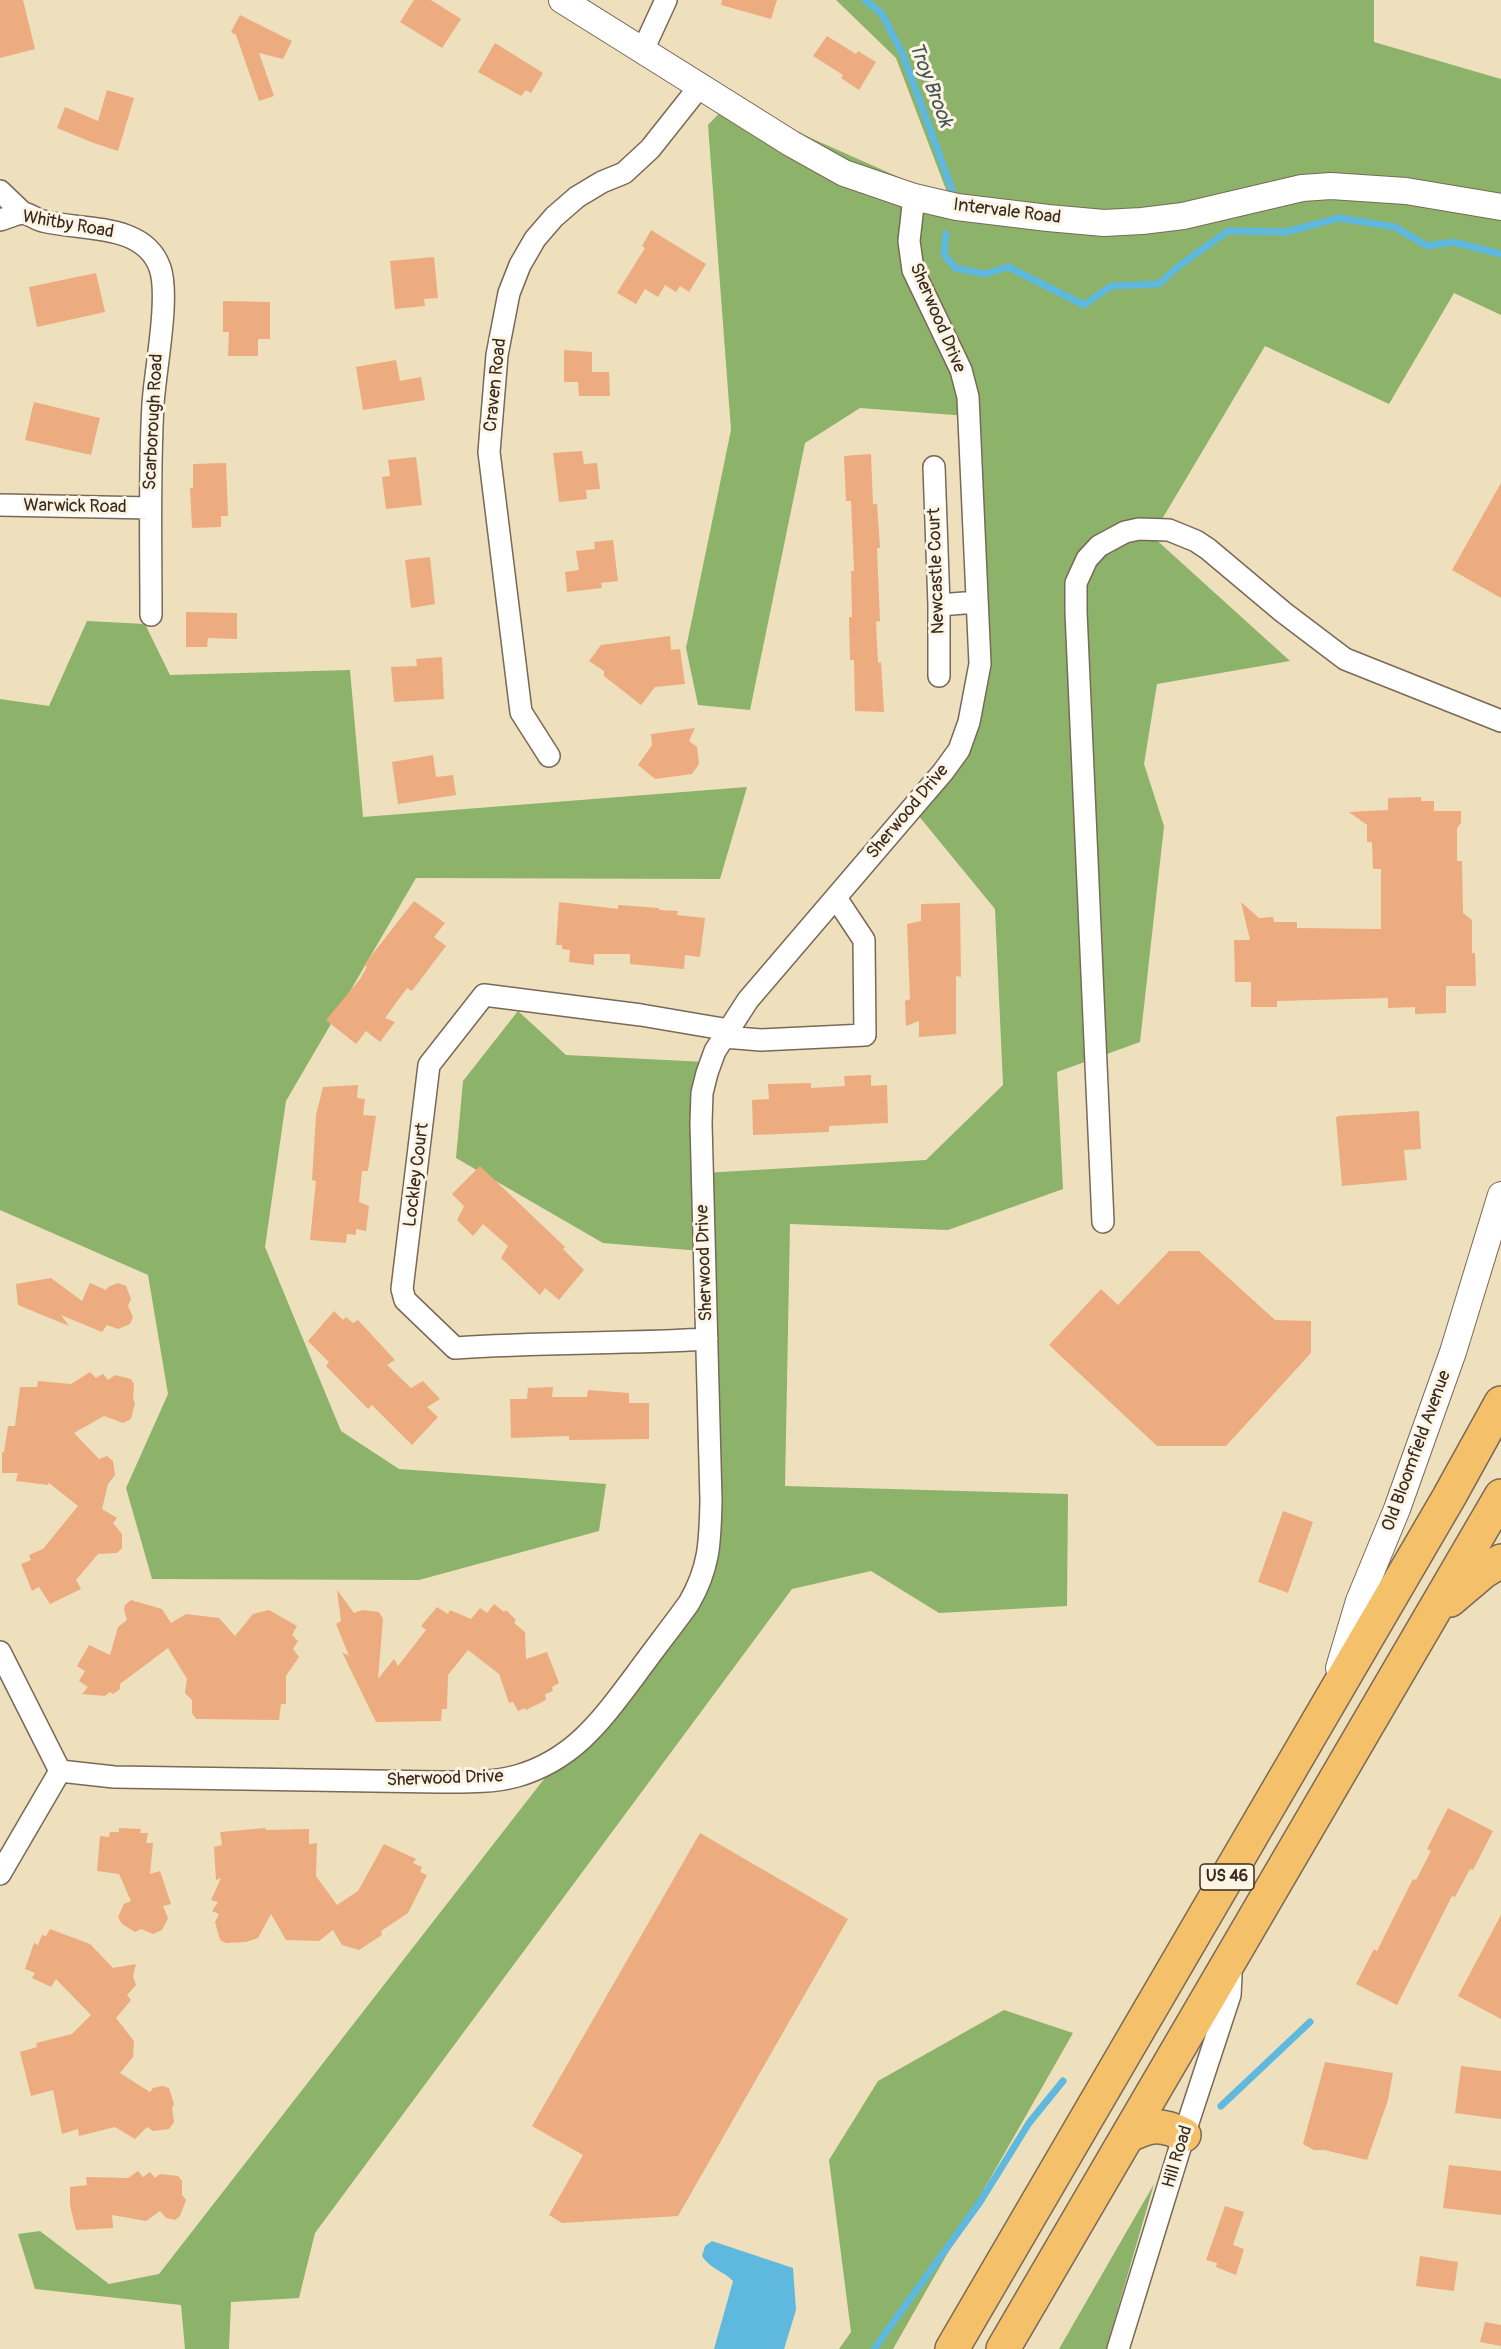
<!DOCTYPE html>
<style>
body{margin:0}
canvas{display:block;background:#eedfbd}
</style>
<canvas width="1501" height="2349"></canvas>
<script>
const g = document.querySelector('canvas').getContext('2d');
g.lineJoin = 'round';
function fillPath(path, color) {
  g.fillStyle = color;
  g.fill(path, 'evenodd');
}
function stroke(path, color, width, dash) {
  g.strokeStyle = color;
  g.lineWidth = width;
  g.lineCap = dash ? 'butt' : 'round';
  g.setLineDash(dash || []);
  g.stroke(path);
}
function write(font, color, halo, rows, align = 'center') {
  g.font = font + ' Pangolin,sans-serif';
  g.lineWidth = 6;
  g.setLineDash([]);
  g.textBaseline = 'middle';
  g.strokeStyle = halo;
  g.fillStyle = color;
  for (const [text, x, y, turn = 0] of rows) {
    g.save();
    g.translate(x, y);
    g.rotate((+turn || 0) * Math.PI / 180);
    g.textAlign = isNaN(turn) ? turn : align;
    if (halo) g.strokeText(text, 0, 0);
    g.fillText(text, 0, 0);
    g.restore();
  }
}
fillPath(new Path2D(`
 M836,0h538v42l127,37v236l-47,-22 -65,111 -124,-58 -113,190 138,125 -133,23 -13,80 20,62 -24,216 -83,30 6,117 -115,41 -158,-6 -5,262 283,8 -1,112 -128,7 -68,-42 -79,18 -477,644 -16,65 -68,4 -2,47h-44l-4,-44 -146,-16 -17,-55 22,-3 69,53 50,-10 546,-702 -4,-321 -98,-8 -147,-85 7,-77 55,-70 48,44 140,7 -2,111 222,-13 77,-75 -8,-176 -82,-100 60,-96 -5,-297 -108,-8 -55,35 -55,267 -52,-5 -12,-57 45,-218 -23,-305 22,-23 220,98 -54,-142z
 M87,621l58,3 25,51 180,-5 13,147 384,-30 -27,92 -304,-1 -130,223 -21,146 76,184 58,38 207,15 -7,47 -180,49 -267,-1 -26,-91 42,-94 -20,-119 -148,-65v-511l49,7z
 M1004,2010l69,23 -180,316h-54l12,-17 -22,-172 49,-79z
 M1154,2184l-48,165h-47z`), '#8cb369');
fillPath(new Path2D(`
 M712,2241l81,27 3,42 -12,39h-70l19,-68c-11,-11 -23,-12 -31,-25l3,-10z`), '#5fb8dd');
stroke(new Path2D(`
 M865,0l17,14 21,41 49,135
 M946,234l-2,20 11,14 30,6 23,-7 76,38 27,-19 48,-2 20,-18 49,-35 58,1 53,-14 56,9 32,19 26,-4 48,12
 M1221,2106l89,-84
 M874,2349l106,-147 49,-79 34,-42`), '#5fb8dd', 7);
fillPath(new Path2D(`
 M0,0h23l12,49 -35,9z
 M414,0h17l30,19 -19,29 -42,-26z
 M722,0h55l-6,19 -50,-14z
 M240,15l52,26 -9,18 -24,-6 15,43 -15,5 -23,-66 -5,-3z
 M827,36l29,18 2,-3 18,11 -17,28 -18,-12 2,-3 -30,-19z
 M495,43l48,30 -12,20 -5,-3 -5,6 -43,-24z
 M107,90l27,8 -16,53 -27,-9 -34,-14 8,-21 33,14z
 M651,230l55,34 -17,28 -9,-6 -4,6 -11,-7 -7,12 -13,-8 -9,15 -19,-11 28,-45 -3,-2z
 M434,257l4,41 -14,1 1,7 -30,3 -5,-48z
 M96,273l9,39 -68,15 -8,-40z
 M223,301l47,1v37h-12v17h-30l1,-24h-6z
 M564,350l28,2v20h17l1,24h-31l-1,-14h-14z
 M396,360l4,21 21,-4 4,23 -62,10 -7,-43z
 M34,402l66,16 -9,37 -66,-15z
 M582,451l2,13 13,-1 3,26 -14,1 1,9 -28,3 -6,-49z
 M871,454l2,50h4l3,44h-3l3,73 -4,1 2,41 3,-1 3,50 -29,-1 -1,-51h-4l-1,-43h3l-1,-46h3l-3,-70h-5l-2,-45z
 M416,457l6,48 -36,4 -4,-32 8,-1 -2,-16z
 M226,463l2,53h-7v11l-29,1 -2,-40h3v-24z
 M1501,483v115l-49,-28z
 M613,540l5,41 -17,2 1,5 -35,4 -2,-20 14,-2 -3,-19 19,-2 -1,-7z
 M430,557l5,47 -24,4 -6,-48z
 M186,612l51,1v26l-29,-1 -1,9h-21z
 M670,636l1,14 9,-1 5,35 -30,3 -14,18 -37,-29v-5l-15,-10 12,-16z
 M442,657l2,42 -50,3 -3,-35 26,-1 -1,-7z
 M695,728l-6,13 8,6 2,17 -7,10 -37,5 -17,-14 14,-20 -1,-11z
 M433,755l3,22 17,-2 3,20 -58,9 -6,-42z
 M1421,797v4h13v10h27v12l-4,5v33h5l1,52 9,7v33h3l1,33h-30v27l-31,1v-7l-27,1v-10l-111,3v6h-26v-25h-16l-1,-42h16l-9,-38 18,16 14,-1 1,5h23v6l84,1v-60h-8l-1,-27h-5v-17l-18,-13 39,-2v-12z
 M414,901l31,22 -11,14 12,9 -34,45 -5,-3 -22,30 10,4 -15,20 -14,-11 -10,13 -30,-24 34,-41 7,-12 -3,-2z
 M559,902l59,7v-4l41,3v2l19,1 -1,4 28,3 -5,39 -15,-2 -1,14 -54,-5v-10h-36v11l-25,-3 1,-12 -8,-1v-4h-6z
 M960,903l1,74 -5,-1v58l-37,3v-16l-13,5 -1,-25 5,-2 -3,-75 14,-3v-17z
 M871,1075v11l16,-1 1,38 -59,3v6l-76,3 -1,-35 17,-1 -1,-15 43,-1v5l34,-2 -1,-10z
 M358,1085l-1,13 8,1 -2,16 13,1 -8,55h-6l-3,31 10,4 -3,25 -10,-2v6l-9,-1 -1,9 -36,-3 6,-59 -4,-1 4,-65 7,-28z
 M1419,1111l2,38 -17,1 3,30 -65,6 -6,-68 2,-2z
 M480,1166l85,81 -2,2 21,21 -25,30 -14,-12 -5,7 -39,-37 7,-12 -25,-22 -10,12 -16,-16 7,-14 -12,-12z
 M1169,1251h30l76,69 36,1v32l-85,93h-69l-108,-101 52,-56 17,16z
 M51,1278l31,23 8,-18 16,7 2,-3 10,-4 8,3 5,13 -3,7 5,11 -3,7 -12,5 -11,-4 -5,7 -41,-17 8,11 -51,-21 -2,-21z
 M334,1311l9,9 3,-3 7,6 5,-3 37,40 -8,5 24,23 12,-7 17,18 -13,8 11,10 -26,28 -40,-40 -4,4 -42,-43 3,-4 -21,-21z
 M90,1372l6,6 7,-4 5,6 7,-5 16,4 3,5 -1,15 2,4 -4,16 -8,4 -19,-7 -30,17 25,26 8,-3 6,5 2,14 -7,9 -6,25 15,9 -4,5 9,11v14l-5,5 -19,1 -22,26 5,9 -31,15 -11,-17 -7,4 -11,-27 10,-4 -2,-5 14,-6 35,-43 -29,-23 -1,2 -32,-4 2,-8h-16v-21h2l4,-26h7l5,-39h17l1,-6 33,3z
 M553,1387l-1,10h35l1,-7 41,3v10h20v36l-80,1v-4l-58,2 -1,-39h17l1,-11z
 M1283,1511l30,11 -25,71 -30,-11z
 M337,1590l17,23 8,-3 17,2 4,7 -5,60 16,-20 4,7 28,-36 -5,-4 16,-19 11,7 2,-4 21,9 9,-11 7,5 7,-9 10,8 2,-2 10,10 -2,3 11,9 1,27 21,-7 12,31 -7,4 1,4 -8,3 1,6 -20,10 -1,-2 -7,3 -5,-9 -4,1 -10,-29 -31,-24 -20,25 -1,34h-5l-1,12 -65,1 -34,-70 7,4 -13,-32 5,-3z
 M131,1600l31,9 9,14 15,-9 33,4 16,18 18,-22 16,-4 28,16 -5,9 6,6 -5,8 6,8 -13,19v28h-5l-2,16 -83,-1 -4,-6v-13l-7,-7 2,-14 -19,-31 -48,36v5l-7,5 -3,-2 -5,4 -23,-2 6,-7 -9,-6 6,-10 -8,-5 12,-21 21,10 8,-28 9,-7 -3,-10 1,-5z
 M1448,1808l45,23 -20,39 -3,-1 -15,28 -3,-1 -55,109 -41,-21 18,-35 3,2 36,-72 3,1 15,-29 -4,-2z
 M119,1828l22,1 -1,4h8l-2,10h7l-3,31 10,-3 11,33 -8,2 5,12 -6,12 -9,4 -12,-5 -6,3 -13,-8 -4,-7 6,-13 7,-3 -12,-27 -22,-3 3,-35 9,1 1,-5h9z
 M265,1828l1,2 43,-1v15l8,-1 -1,33 21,29 21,-14 26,-47 32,15 -3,4 9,4 -2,5 7,3 -19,38 -27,18 1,4 -23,15 -17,-5 -9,-15 -14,11 -33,-1 -15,-26 -13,24 -12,4 -20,1 -6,-3 -5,-18 4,-8 -7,-3 6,-9 -7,-2 10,-22 -5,2 -2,-33 8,-2 -2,-13z
 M700,1833l148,86 -170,297 -116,7 -13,-8 34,-60 -51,-29z
 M1501,1915v104l-43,-23z
 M50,1929l40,15 23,24 23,-4 -3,12 3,9 -9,10 4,5 -15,18 18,23 -1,16 -13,16 30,19 3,-4 9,-2 7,2 5,16 -2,4 2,14 -5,7 -16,2 -6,-4 -12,12 -20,-12 -36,9 -1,-7 -16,5 -9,-44 -22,6 -11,-44 17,-5 -1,-4 36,-9 19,-19 -35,-36 -5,8 -19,-9 3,-5 -10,-4 9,-26 4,2 4,-10 4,1z
 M1325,2062l68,11 -5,27 -21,60 -43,-10h-10l-11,-6z
 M1461,2066l40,5v48l-46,-6z
 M1449,2165l52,6v44l-58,-7z
 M138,2171l5,6 7,-5 5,6 5,-4 18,2 4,5v14l4,5 -6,16 -5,4 -9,-2 -6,-7 -14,10 -34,-6 1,13 -37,2 -6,-25v-18l17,-2 -1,-8 42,1z
 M1225,2206l19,6 -11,33 11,4 -8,26 -20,-8 1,-4 -11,-3z
 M1420,2256l38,6 -4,29 -38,-5z
 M1485,2322l16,3v21l-21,-4z`), '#ecac7f');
const minor = new Path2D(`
 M643,50l23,-50
 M0,191l23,22
 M0,220c7,-2 15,-6 22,-7 7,0 14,7 21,8 38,10 101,1 117,47 10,29 -5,103 -7,136 -4,70 -2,141 -2,211
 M934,467l5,138v71
 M0,505l150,3
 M939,605l38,-3
 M549,756l-28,-44 -32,-260 8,-97 12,-62 11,-28 15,-26 19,-22 23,-20 25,-15 22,-9 26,-24 50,-63
 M724,1037l37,3 104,-5 -1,-95 -28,-42
 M1103,1222l-27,-610v-29l11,-24 12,-13 26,-14 14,-3 30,1 27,11 12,8 75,63 62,47 156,62
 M707,1339c-84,5 -168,3 -252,9l-50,-48 -3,-11 27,-224 55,-70 157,20 88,15
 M0,1652l60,119
 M60,1771l54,6 325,5c26,0 52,1 78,-6 56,-16 84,-55 117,-99 18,-25 37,-49 55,-74 21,-36 21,-62 22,-102l-10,-378 1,-30 5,-20 8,-22 33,-51 195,-228 16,-22 10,-28 11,-58 -12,-267 -7,-27 -48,-100 -4,-29 5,-44
 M0,1874l60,-103
 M1118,2349l66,-214 46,-140 1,-19 -2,-12`);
const tertiary = new Path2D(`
 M562,0l230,144 52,29 70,24 43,10 91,11 56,5 38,-2 41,-5 119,-28 29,-2 75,5 95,16
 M1339,1668l20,-67 38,-92 56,-157 48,-157`);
const trunk = new Path2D(`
 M1450,1600l33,-28 18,-11
 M1128,2136c22,-11 33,-13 56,-1
 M952,2349l497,-852 52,-94
 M1003,2349l498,-853`);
stroke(minor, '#7a6956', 24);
stroke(tertiary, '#7a6956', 28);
stroke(trunk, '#7a6956', 36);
stroke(minor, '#fff', 21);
stroke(tertiary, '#fff', 26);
stroke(trunk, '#f4c16a', 33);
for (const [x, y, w] of [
 [1227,1877,54]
]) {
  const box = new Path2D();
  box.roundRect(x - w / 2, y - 13, w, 26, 4.5);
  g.fillStyle = '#fcf5e5';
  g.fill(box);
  stroke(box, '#3b2a1e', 1.5);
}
write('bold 16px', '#3b2a1e', null, [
 ["US 46",1227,1877]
]);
write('18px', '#3b2a1e', '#fcf5e5', [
 ["Intervale Road",1007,212,7],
 ["Whitby Road",68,225,10],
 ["Sherwood Drive",937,318,67],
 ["Craven Road",496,385,-84],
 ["Scarborough Road",154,422,-87],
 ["Warwick Road",75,507,1],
 ["Newcastle Court",937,571,-92],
 ["Sherwood Drive",908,812,-50],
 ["Lockley Court",417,1175,-83],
 ["Sherwood Drive",705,1263,-92],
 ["Old Bloomfield Avenue",1417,1451,-70],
 ["Sherwood Drive",445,1779,-2],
 ["Hill Road",1178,2157,-73]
]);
write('italic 20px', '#465557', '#fcf5e5', [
 ["Troy Brook",930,85,69]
]);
</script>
